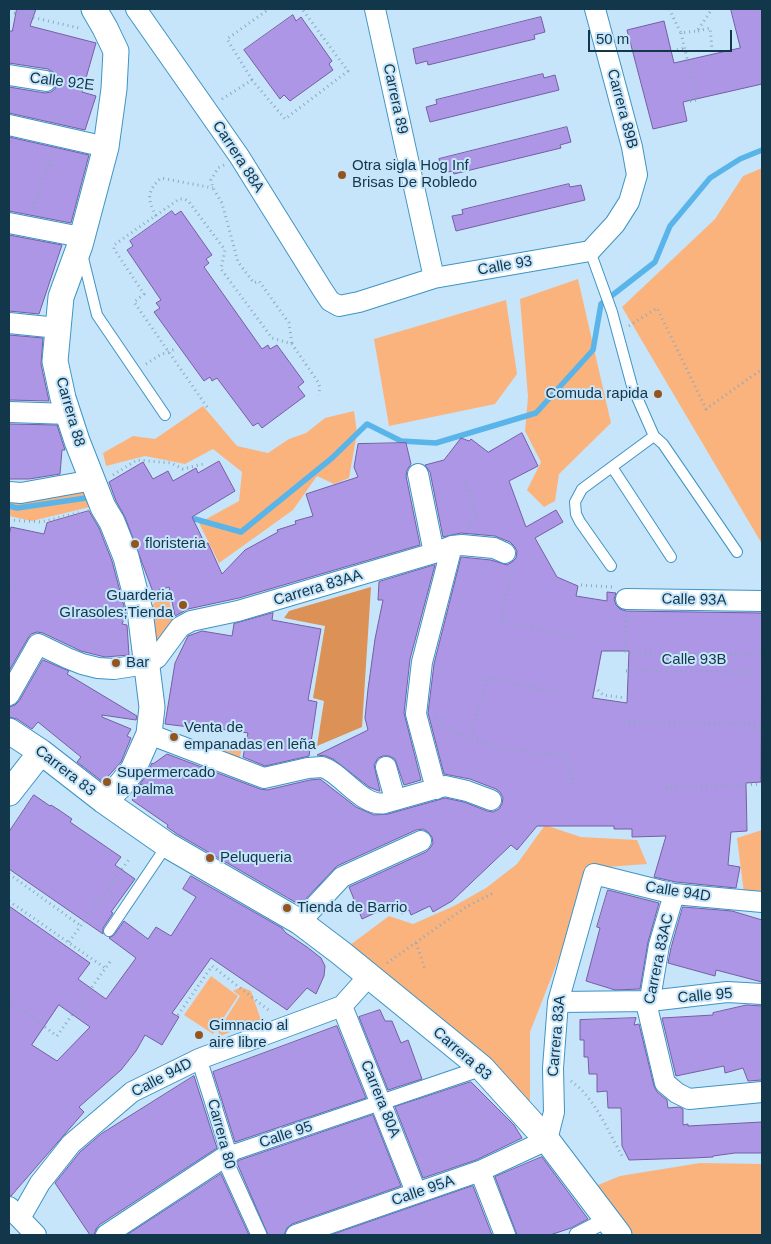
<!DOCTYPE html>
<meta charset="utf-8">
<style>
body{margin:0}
#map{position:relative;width:771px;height:1244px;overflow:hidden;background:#c6e5fa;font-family:Arial,sans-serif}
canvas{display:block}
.frame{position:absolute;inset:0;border:10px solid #12364a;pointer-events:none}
.scale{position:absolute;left:588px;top:30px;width:144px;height:22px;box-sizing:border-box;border:2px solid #12364a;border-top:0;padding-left:6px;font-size:15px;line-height:18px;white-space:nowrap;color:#12364a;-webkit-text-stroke:4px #c6e5fa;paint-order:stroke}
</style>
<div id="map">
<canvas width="771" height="1244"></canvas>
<div class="frame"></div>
<div class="scale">50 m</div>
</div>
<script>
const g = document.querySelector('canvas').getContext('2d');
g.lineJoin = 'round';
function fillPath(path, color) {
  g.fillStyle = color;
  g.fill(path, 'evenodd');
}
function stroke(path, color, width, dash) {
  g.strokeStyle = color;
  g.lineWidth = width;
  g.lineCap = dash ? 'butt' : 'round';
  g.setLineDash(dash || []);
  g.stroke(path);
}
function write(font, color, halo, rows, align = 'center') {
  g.font = font + ' Arial,sans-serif';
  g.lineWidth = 4;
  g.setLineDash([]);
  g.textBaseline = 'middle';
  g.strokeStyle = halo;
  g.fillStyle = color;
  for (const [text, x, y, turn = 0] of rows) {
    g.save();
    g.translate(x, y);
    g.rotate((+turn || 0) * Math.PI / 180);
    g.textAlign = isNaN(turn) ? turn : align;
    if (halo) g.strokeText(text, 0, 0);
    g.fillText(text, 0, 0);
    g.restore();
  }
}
fillPath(new Path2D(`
 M762,168v376l-140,-237 93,-88 28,-43z
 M578,279l33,144 -52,51 -4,27 -11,6 -17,-17 14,-28 -16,-31 3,-34 -8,-98z
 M506,300l11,74 -22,30 -106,22 -15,-87z
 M203,406l34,40 31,7 21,-14 17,-6 19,-15 29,-7 3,22 -8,45 -15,6 -17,-8 -24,34 -74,53 -20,-40 40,-22 3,-29 -29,-23 -28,15 -40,-8 -39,10 -3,-13 30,-17 22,3z
 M92,487l6,18 -66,16 -23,-5v-24z
 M168,596l6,24 -22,37v-52l6,-5z
 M191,739l52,3 -4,20z
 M545,825l36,12 56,3 10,24 -40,3 -34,55 -43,110v70l-184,-154 43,-32 24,8 41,-18 32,-18 31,-24z
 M762,830v62l-18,1 -7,-55z
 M211,976l27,20 -25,38 -29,-19z
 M241,987l10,4 10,29 -41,16 -2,-5 22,-35 -7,-5z
 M700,1163l62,1v71h-131l-33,-50 22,-9z`), '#fbb37e');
fillPath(new Path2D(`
 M371,587l-9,140 -45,19 7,-45 -11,-3 12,-72 -41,-8 5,-7z`), '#dc9157');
stroke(new Path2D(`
 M9,506l8,2 76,-11
 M190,520l5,-1 46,13 91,-74 35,-34 34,17 35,2 100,-30 57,-63 8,-46 54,-42 15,-36 40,-48 30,-19 22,-9`), '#59b4ea', 5.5);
const building = new Path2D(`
 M17,9h19l-6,17 66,17 -14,49 14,4 -11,34 -76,-17v-26l36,6 6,-1 4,-3 3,-7 -1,-6 -4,-4 -5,-3 -39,-6v-32h3z
 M731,9h31v75l-79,18 4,19 -34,8 -26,-99 37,-9 10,42 66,-15z
 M293,15l3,6 5,-4 31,44 -3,3 4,6 -43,31 -6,-6 -4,4 -36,-49z
 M541,17l4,15 -11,3 1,4 -107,26 -1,-4 -11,3 -3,-15z
 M543,74l1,4 11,-3 4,15 -129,32 -4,-15 11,-3 -1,-4z
 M567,127l4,15 -11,3 1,3 -107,26 -1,-3 -11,2 -3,-14z
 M9,137l80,18 -18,68 -62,-12z
 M569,184l1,3 11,-2 4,15 -129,31 -4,-15 11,-2 -1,-4z
 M172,211l3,4 6,-4 31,44 -6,4 3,4 -5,4 58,82 6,-4 2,4 7,-4 27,37 -6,5 7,9 -43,32 -4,-5 -5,3 -36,-48 -5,3 -2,-4 -6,4 -50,-69 6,-4 -4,-5 5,-3 -34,-50 6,-4 -3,-5z
 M9,235l53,10 -23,69 -30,-3z
 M9,335l34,3 -2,26 8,37 -40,-1z
 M9,424l48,1 8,25h-3l-2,24 -31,5h-20z
 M522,433l16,33 -29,15 17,46 30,-17 7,12 -28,16 22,39 21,9 -2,10 31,5v-9l9,1 -2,6 2,6 4,4 6,2 136,2 -1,169 -15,1 1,48 -16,1 -3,33 12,2 -4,21 -60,-6 -22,-5 12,-41 -34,1v-8h-18v-3h-77l-20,24 -6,-5 -59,56 -19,11 -3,-6 -19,9 -2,-5 -7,4 -5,-11 -35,16 -13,-32 77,-35 5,-5 2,-4 -1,-6 -4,-5 -5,-3 -7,1 -79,36 -37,39 -123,-71 -10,-7 1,-2 -36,-25 11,-16 -4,1 7,-9 6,-13 1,1 14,-10 93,35 7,1 43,-10 10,-1 36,28 18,8 14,-1 57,-16 19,4 23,9 6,1 6,-3 3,-5 1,-6 -3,-6 -4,-3 -26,-10 -26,-5 -16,-61 6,-49 27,-107 30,3 16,5 5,-3 4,-4 1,-7 -3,-5 -4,-4 -15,-6 -34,-3 -18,4 -13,-65 -5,-7 19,-5 17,-22 8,3 2,-2 17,13zM602,651h27l-2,52 -34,-5z
 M406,443l5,21 -4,6 -1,6 14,69 -181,53 -51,11 -13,7 -6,-29 -16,5 -28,-75 -9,-16 -7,-19 34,-20 10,17 15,-8 5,10 23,-13 2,5 21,-12 16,30 -43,26 13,27 3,-1 14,31 23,-24 33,-18 -1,-2 19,-6 -1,-3 18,-5 -7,-22 52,-17 -4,-10 4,-23z
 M89,511l10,17 13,33 14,53 -4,10 5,1 2,30 -24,2 -24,-6 -38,-18 -6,-1 -6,2 -3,4 -19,33v-136l2,-8 33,7 3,-11z
 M435,565l-25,94 -6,54 17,67 -17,5 -9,-26 -6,-3h-6l-5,2 -4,7 6,26h-1l-10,-4 -36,-28 -7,-3 -9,-1 51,-25 -3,-12 3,-29 7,-50 8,-39h-5l1,-18z
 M273,613l-1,7 49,9 -13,71 9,2 -8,54 -44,10 -22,-9 5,-24 -42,-6v2l-41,-5 10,-61 13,-27 14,-5 30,5 2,-12z
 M43,660l26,11 -2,3 70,42 -1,4 -34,-5v2l29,12 -4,7 4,2 -10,24 -18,20 -26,-20 4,-5 -43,-35 -6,7 -15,-10 -8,-2v-10l6,-2 4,-4z
 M34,795l16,11 1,-1 8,5 13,9 -2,3 51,35 -6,8 20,14 -24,33 2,1 -10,15v6l-94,-65v-37z
 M191,876l91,52 4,5 21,14 14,11 4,8 -1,10 -8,18 -9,-6 -20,22 -76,-52 -39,55 7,4 -17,28 -17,-10 -9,16 -15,19 -42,37 5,5 -73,84 -2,-1v-289l81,57 -12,16 28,20 30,-41 -27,-20 5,-3 10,-14 24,18 8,-12 15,9 25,-39 -13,-8zM59,1005l31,22 -33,34 -25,-16z
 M608,890l51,13 -11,39 -8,47 -25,1 -29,-9 14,-53 -3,-1z
 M683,907l49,4 30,9v62l-46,-12 -1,6 -47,-13 3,-15z
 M747,1005l15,1v74l-14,1 -5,-13 -18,5 -1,-7 -48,10 -14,-58 51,-3v-2z
 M380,1010l5,11h7l9,22 7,-3 14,39 -34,11 -29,-73z
 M636,1018l-2,7 5,-1 15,62 3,6 10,8 1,8 11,-1 4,2v16l5,-1v2l74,-4v31h-27l-22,3v1l-20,1 -64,2 -7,-14 -1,-38h-13l-1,-17 -10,1v-18h-8l-1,-17h-4v-17h-4v-20z
 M337,1026l29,72 -131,44 -22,-70z
 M194,1076l23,72 -118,77 -3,4 -2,6h-4l-35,-52 25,-31 21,-18z
 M471,1082l43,43 8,13 -46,22 -53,18 -28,-71z
 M373,1115l28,71 -109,38 -5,4 -3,7h-16l-31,-72 1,-2z
 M542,1157l46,62 -17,9 -21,7h-33l-22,-58z
 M221,1174l28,61h-122z
 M473,1186l19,49h-161z`);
fillPath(building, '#ae96e6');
stroke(building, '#755ea4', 1);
const service = new Path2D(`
 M590,251l22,61 20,74 22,50 9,8 74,108
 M82,254l15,61 68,100
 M612,467l59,90
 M611,566l-31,-44 -4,-8 -1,-12 7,-13 72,-53
 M109,931l58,-86`);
const pedestrian = new Path2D(`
 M199,1059l30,95 -5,4 35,77
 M229,1154l253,-86
 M577,1235l31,-16`);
const minor = new Path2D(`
 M136,9l103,147 83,133 8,12 9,5 20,-4 75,-24 156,-27 25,-27 14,-22 8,-27 -5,-28 -37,-138
 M375,9l59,269
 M9,75l37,6
 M9,125l97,22
 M9,223l72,14
 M9,323l49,5
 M9,412l61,2
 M418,474l16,79
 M9,492l12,1 72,-13
 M626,599l136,2
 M9,695l29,-51 29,14 15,6 16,4 16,1 32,-5 11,-6 23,-31 11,-6 47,-10 196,-58 18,-7 10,-1 32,3 11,5
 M149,734l115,44 44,-10 14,-1 5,2c17,8 38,39 58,34l60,-17 22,5 24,9
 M386,767l9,32
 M436,789l-20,-75 6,-52 30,-116
 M674,894l-15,51 -11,66 17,72 12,10 12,6 73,-7
 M300,922l42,-45 79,-36
 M558,1002l92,-1 77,-9 35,2
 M342,1006l74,186
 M480,1171l25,64
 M9,1207l27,28
 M20,1218l20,-35 31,-39 61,-52 67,-33 143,-53 26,-29
 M106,1235l123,-81
 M296,1235l184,-64 67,-31 7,-28 -1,-44 5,-66 36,-128 80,20 88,8`);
const tertiary = new Path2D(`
 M94,9l11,19 11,23 -2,38 -8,58 -26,98 -19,52 -6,64 8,37 14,43 26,66 9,15 14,35 14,54 12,96 -3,27 -16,36 -14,17 -15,14
 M9,731l32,21 63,49 63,44 133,77 41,31 141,115 65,72 72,95
 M9,793l32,-41`);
stroke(service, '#3f94c4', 12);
stroke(pedestrian, '#3f94c4', 17);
stroke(minor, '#3f94c4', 22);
stroke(tertiary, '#3f94c4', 27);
stroke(new Path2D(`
 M669,9l12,24 16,-2 15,-22
 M9,12l70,16
 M698,31l12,-3 2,21
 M681,33l16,67 -11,2
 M677,50l8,-2
 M252,80l-25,-41 42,-30
 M63,83l31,4
 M222,99l30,-19 33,39 63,-48 -46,-62
 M224,165l-6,3 -7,12 2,8 9,15 16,59 16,21 5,-2 30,42 3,21
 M33,208l20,-55
 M156,216c-9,-17 -9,-25 5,-38l52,10
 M629,326l28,-18 49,101 56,-40
 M146,364l14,-9 15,-6
 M207,407l-73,-105 10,-8 -30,-45v-4l65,-46h6l4,3 36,48 -4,19 51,69 20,6 26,38 2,6 -2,7
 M113,475l24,-15 34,3 12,6 20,-5
 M465,481l12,37 -9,3 2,7
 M9,520l32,2 41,-10
 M513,570l-13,51 80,18
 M581,585l31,2
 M9,586l9,3
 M157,595l9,-3
 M626,616l-1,35 14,2 123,2
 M626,671l136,1
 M598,690l5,5 22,3
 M436,719l6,1v7l56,21 69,8 6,32
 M624,722l138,3
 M750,726l12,6
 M471,739l16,-61 67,14
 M666,788l96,-4
 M9,874l72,52
 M9,901l96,67
 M69,942l61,-84
 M416,943l9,26
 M387,963l79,-56 29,-15
 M9,1000l48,36 55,-77
 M178,1015l34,-49 59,46
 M571,1081c24,17 37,50 51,75`), '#89aabf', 3, [1, 4]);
stroke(service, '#fff', 10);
stroke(pedestrian, '#fff', 15);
stroke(minor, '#fff', 20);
stroke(tertiary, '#fff', 25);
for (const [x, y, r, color] of [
 [342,175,5,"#94551d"],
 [658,394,5,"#94551d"],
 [135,544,5,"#94551d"],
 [183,605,5,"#94551d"],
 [116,663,5,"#94551d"],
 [174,737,5,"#94551d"],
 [107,782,5,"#94551d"],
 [210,858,5,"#94551d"],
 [287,908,5,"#94551d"],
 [199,1035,5,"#94551d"]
]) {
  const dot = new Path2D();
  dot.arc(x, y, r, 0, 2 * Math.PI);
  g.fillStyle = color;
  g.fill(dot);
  stroke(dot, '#c6e5fa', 2);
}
write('15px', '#12364a', '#c6e5fa', [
 ["Calle 92E",62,82,7],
 ["Carrera 89",395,99,78],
 ["Carrera 89B",622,109,75],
 ["Carrera 88A",238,157,57],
 ["Calle 93",505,266,-10],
 ["Carrera 88",70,412,74],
 ["Carrera 83AA",318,588,-17],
 ["Calle 93A",694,600,1],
 ["Calle 93B",694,660],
 ["Carrera 83",65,771,38],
 ["Calle 94D",678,892,9],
 ["Carrera 83AC",659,959,-78],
 ["Calle 95",705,996,-5],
 ["Carrera 83A",557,1036,-85],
 ["Carrera 83",462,1054,41],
 ["Calle 94D",162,1078,-28],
 ["Carrera 80A",380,1099,68],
 ["Carrera 80",221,1134,75],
 ["Calle 95",286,1135,-19],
 ["Calle 95A",423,1191,-19]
]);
write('15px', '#12364a', '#c6e5fa', [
 ["Otra sigla Hog Inf",352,166],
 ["Brisas De Robledo",352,183],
 ["Comuda rapida",648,394,"right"],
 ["floristeria",145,544],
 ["Guarderia",173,596,"right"],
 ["GIrasoles;Tienda",173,613,"right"],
 ["Bar",126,663],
 ["Venta de",184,728],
 ["empanadas en leña",184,745],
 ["Supermercado",117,773],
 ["la palma",117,790],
 ["Peluqueria",220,858],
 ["Tienda de Barrio",297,908],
 ["Gimnacio al",209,1026],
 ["aire libre",209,1043]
], 'left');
</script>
